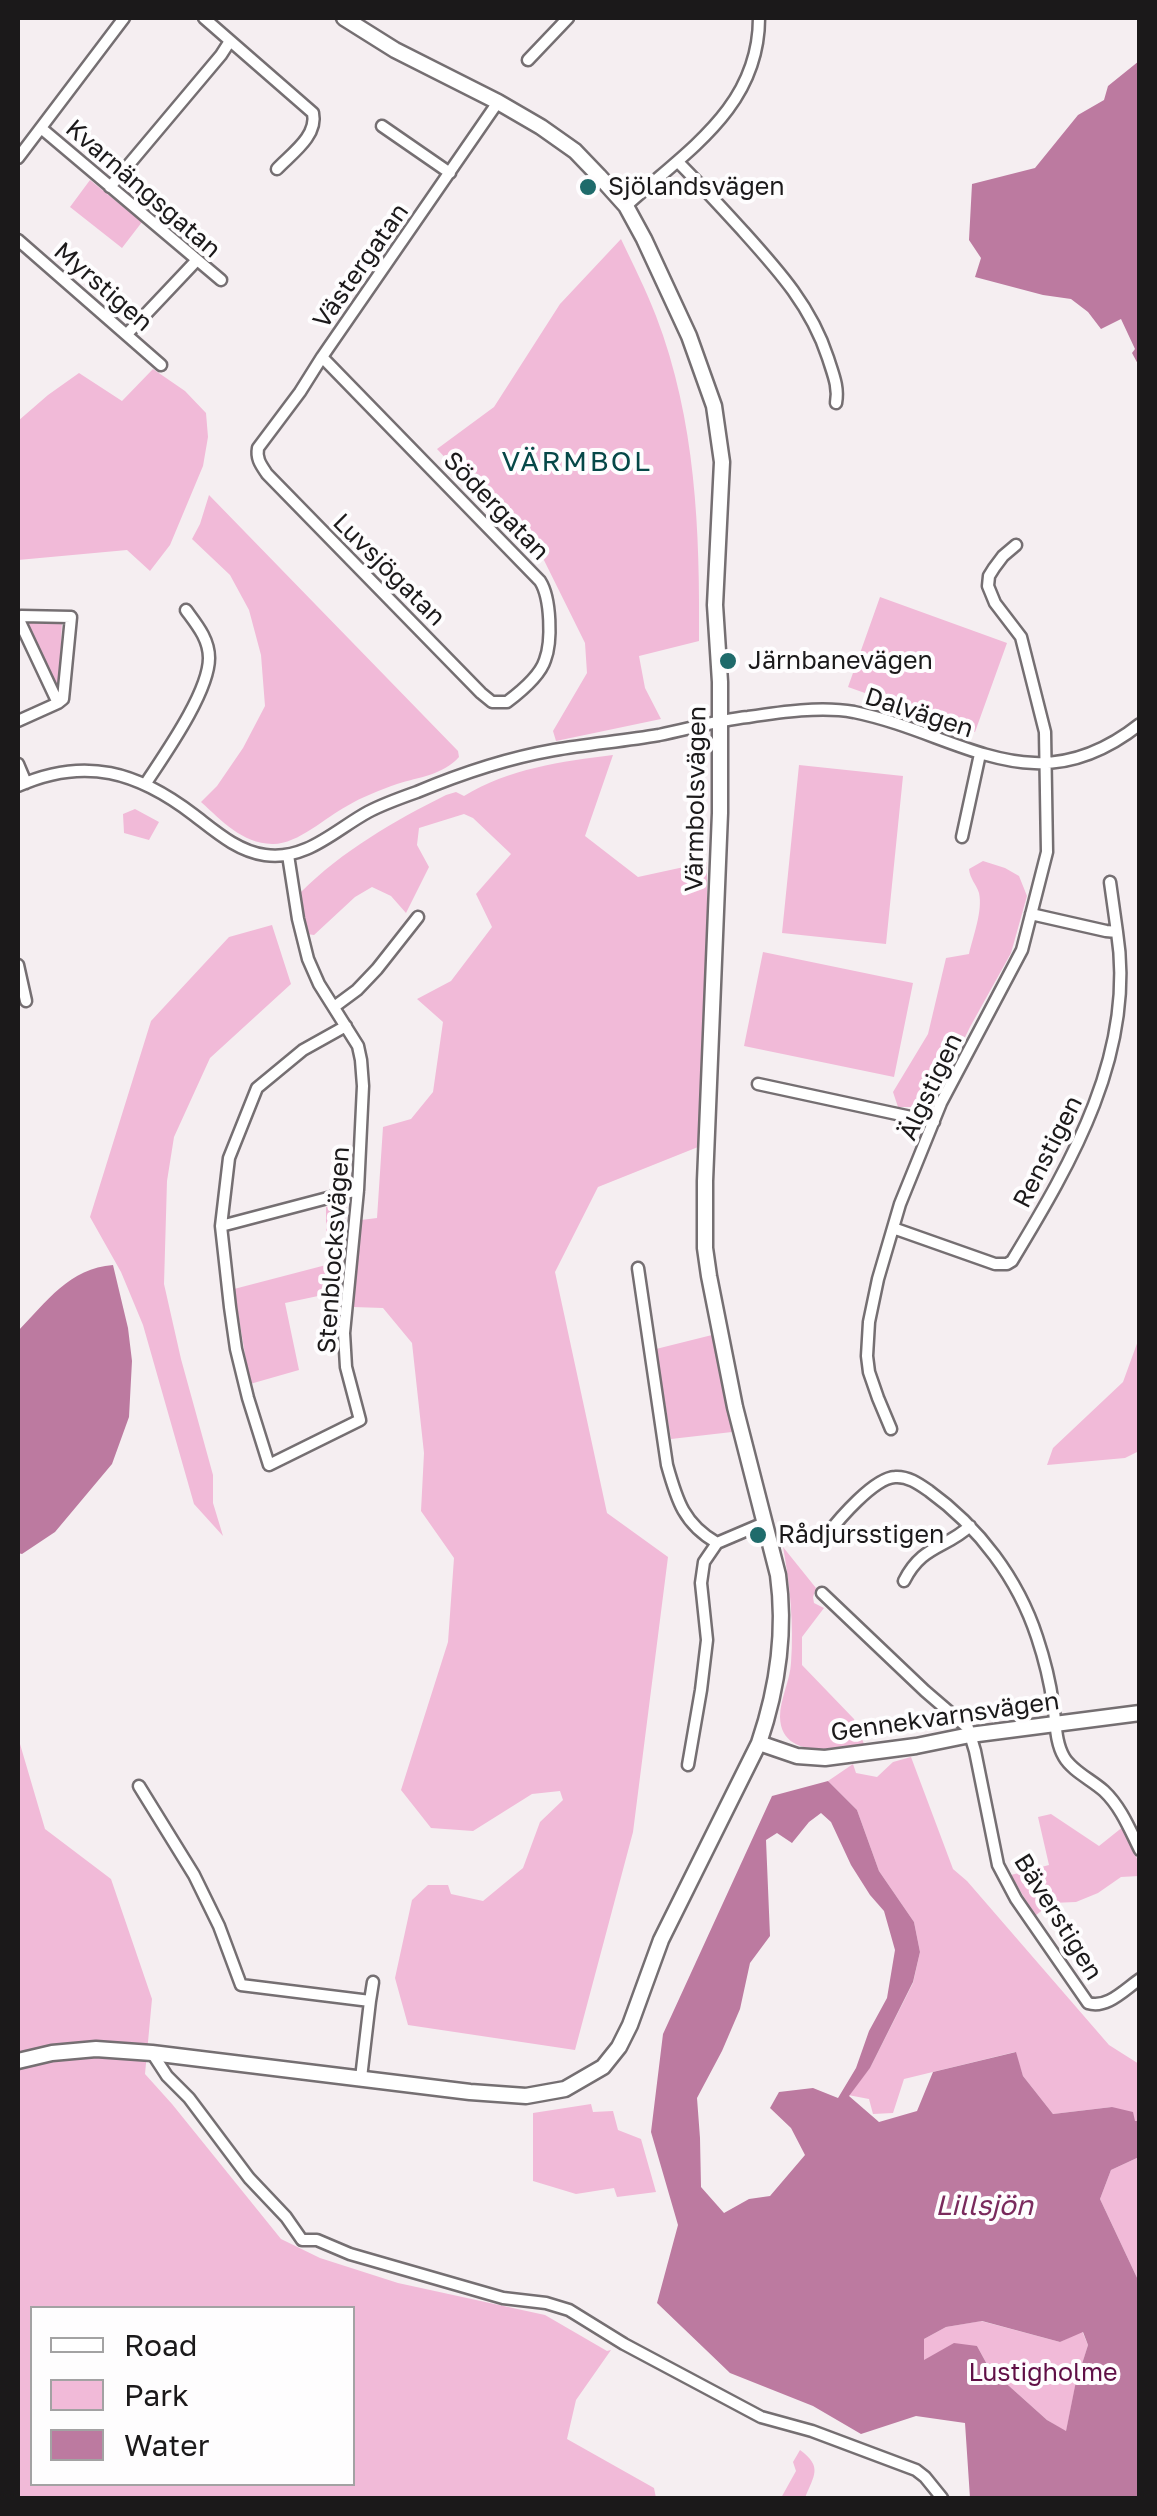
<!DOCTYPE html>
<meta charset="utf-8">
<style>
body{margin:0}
#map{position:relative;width:1157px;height:2516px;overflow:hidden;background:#f5eef1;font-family:"Golos Text",sans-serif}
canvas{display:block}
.frame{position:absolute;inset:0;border:20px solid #1b191a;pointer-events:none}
.legend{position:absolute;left:30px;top:2306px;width:325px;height:180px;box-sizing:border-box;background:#fefdfe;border:2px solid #a3a2a3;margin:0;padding:12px 18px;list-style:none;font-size:30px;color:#1b191a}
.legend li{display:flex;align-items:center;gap:20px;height:50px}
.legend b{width:50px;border:2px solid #a3a2a3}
</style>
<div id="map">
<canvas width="1157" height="2516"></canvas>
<div class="frame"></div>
<ul class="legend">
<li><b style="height:12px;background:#fff"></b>Road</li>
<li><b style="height:28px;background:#f1bad8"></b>Park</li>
<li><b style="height:28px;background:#bc7aa0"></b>Water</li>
</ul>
</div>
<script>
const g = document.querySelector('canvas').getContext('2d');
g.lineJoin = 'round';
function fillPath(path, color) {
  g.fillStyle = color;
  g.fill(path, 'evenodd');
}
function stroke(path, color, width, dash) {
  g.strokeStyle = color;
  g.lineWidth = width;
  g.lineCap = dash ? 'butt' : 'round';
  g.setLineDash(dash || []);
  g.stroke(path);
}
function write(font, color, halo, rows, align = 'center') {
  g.font = font + ' "Golos Text",sans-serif';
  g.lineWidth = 8;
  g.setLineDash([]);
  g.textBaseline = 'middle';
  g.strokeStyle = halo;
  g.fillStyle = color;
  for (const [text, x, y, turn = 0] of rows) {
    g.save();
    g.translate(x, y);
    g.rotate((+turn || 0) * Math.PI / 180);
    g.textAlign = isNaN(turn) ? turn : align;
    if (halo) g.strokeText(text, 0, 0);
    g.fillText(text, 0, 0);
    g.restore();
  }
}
fillPath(new Path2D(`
 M90,180l52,42 -20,26 -52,-41z
 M621,239c12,25 25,51 35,77 40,104 44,215 43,325l-60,15 6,32 16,31 -105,22 -3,-10 34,-58 -2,-30 -51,-103 -37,-27 -60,-64 57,-42 66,-103z
 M153,369l32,22 21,22 2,24 -5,29 -33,79 -20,26 -23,-21 -109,10v-139l30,-26 31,-22 43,28z
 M209,495l249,256 1,6c-16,18 -40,20 -62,27 -17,6 -35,13 -50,22 -21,11 -50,39 -75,38 -30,-1 -50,-23 -71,-42l16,-16 26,-38 22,-42 -4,-51 -12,-45 -19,-35 -38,-36 8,-15z
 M880,597l127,46 -32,89 -127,-45z
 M31,621l31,1 -3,67 -31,-65z
 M613,755l-28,81 53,41 69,-15v55l-9,230 -100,40 -43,85 52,241 61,44 -35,275 -58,218 -167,-25 -13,-47 17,-78 16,-15h20l3,9 32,7 40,-33 17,-46 23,-22 -3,-9 -28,3 -59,37 -42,-3 -30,-38 47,-148 6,-84 -33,-47 3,-58 -12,-110 -29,-35 -30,-1 8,-87 16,-2 6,-91 28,-8 22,-27 10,-70 -26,-23 34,-18 41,-54 -16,-33 35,-40 -38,-36 -9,-4 -45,14 -2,17 12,22 -23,46 -15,-17 -19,-9 -17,10 -41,38 -7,-1 -6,-42c41,-41 93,-71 145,-97l10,-3 8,4c44,-27 98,-35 149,-41z
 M799,765l104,11 -17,168 -104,-11z
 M135,809l24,13 -10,18 -25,-7 -1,-19z
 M983,861l22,7 14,8 8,20 -16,57 -41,74 -34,70 -12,10h-26l-5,-15 35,-58 18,-76 23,-4c4,-18 14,-43 10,-61 -3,-9 -9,-14 -10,-24z
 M272,925l19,59 -81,74 -36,79 -7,44 -3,103 17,75 32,116v28l10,33 -29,-32 -51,-179 -22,-53 -31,-55 61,-196 78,-84z
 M763,952l150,31 -19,94 -150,-31z
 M347,1204l-10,88 -52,11 14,67 -49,14 -16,-95 92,-24v-58z
 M712,1335l20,97 -61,7 -15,-90z
 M1139,1338v113l-14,7 -78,7 6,-17 70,-66z
 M783,1547l33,41 -3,9 1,6 10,5 -22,29v28l52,54 10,25c-27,5 -83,16 -84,-27 0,-18 10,-36 11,-54 3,-39 -1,-78 -8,-116z
 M18,1744h2l25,85 66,50 41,120 -7,75 27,30 109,135 39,19 78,25 147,32 62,36 4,-1 -35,50 -9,39 87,49 2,10h-638zM32,2308h320v176h-320z
 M911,1757l42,112 14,12 142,164 30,19v57h-4l-23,-14 -59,7 -30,-38 -8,-24 -111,27 -11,34 -20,1 -4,-15 -21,-4 22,-27 43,-85 7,-31 -6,-30 -35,-51 -22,-61 -29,-29 25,-17 3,9 21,4 16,-15z
 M1051,1814l48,32 25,-20 15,38v12l-18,1 -23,16 -22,9 -25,1 -16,13 -24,-41 38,-10 -11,-48z
 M591,2104l2,8 20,-1 5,19 23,9 15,53 -39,5 -3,-9 -38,6 -43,-13v-68z
 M1139,2157v125l-39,-83 11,-29z
 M981,2321l79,21 22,-11 6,14 -13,42 -9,45 -19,-12 -58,-52 -12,-22 -53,15v-22l22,-12z
 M800,2450c23,17 14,25 5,48h-24l15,-27 -3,-9z`), '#f1bad8');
fillPath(new Path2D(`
 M1139,61v305l-7,-13 3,-4 -14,-30 -20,10 -13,-17 -17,-13 -28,-4 -68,-18 6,-19 -12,-18 3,-56 63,-16 43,-53 26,-15 4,-14z
 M113,1265l15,63 4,33 -3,56 -17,47 -57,68 -33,22 -4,-1v-222c28,-29 52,-63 95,-66z
 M828,1781l29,29 22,61 35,51 6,30 -7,30 -43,86 -21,28 30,26 38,-11 16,-39 83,-20 7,24 30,38 59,-7 21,5 2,9h4v36l-28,13 -11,29 39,83v216h-169l-5,-75 -49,-7 -55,18 -48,-28 -83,-33 -73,-70 21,-78 -27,-93 12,-98 109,-238zM821,1813l10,9 20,43 19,30 14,16 11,39 -8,48 -18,33 -13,37 -18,30 -25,-10 -34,4 -9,16 21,20 14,27 -35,41 -21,3 -25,14 -23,-26 -1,-49 -3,-40 25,-47 18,-42 10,-46 20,-27 -4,-96 11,-7 15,10 17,-21zM982,2321l78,21 23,-10 5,13 -13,41 -9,45 -19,-11 -58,-52 -12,-22 -23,-3 -30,17v-21l22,-12z`), '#bc7aa0');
const street = new Path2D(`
 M204,18l109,95c5,23 -22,41 -36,56
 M528,60l40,-42
 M382,126l68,47
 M41,128l180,152
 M18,158l106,-140
 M678,162c22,22 43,45 64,68 36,40 69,76 86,128 5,16 11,29 8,45
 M110,187l111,-132 9,-14
 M626,206c60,-55 133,-98 133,-188
 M18,240l143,125
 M127,334l69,-73
 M322,357l218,224c11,17 12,61 5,79 -5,16 -26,33 -38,42h-15l-11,-9 -214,-219c-6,-9 -11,-15 -9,-26l42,-56 22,-35 176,-255
 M18,721l40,-18 5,-4 8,-82 -50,-1 -2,4 39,83
 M18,764l8,19
 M146,783c19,-29 63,-91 63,-125 0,-19 -12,-33 -23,-48
 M18,786c67,-30 120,-14 176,29 21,16 43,36 71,40 41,6 70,-25 103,-43 15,-8 32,-14 49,-20 43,-18 91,-34 137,-42 35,-6 70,-9 105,-15 30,-6 59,-15 89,-18 33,-5 73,-11 106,-5 107,22 180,96 286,12
 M962,837l18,-83
 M288,855l10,64 10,40 11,25 39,62 3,14 2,26 -5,104 -14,143 2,34 14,53 -91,45 -21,-67 -12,-49 -6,-42 -9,-81 8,-68 28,-70 46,-38 43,-24
 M1110,882l7,50
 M18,965l8,36
 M334,1007l23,-17 20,-21 41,-52
 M758,1084l176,38
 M221,1226l137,-36
 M893,1228l102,36h12l5,-3c60,-99 124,-209 105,-329l-11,-1 -75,-17
 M638,1268l29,197c10,36 17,59 50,78
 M891,1429l-13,-31 -9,-26 -2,-16 2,-34 9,-43 22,-75 41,-101 81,-153 25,-98 -2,-120 -24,-95 -26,-34 -7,-17 1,-10 5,-8 9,-12 13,-11
 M826,1536c13,-17 48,-58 69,-59 13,-1 24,7 34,14 50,36 89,88 108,146 7,21 13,45 16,67 3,17 2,38 11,53 8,14 28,23 40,34 17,16 26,39 36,59
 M904,1581c18,-36 41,-32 66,-55
 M822,1593l103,98 43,37 7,23 23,114 18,34 72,104c19,6 36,-13 52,-24
 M688,1765l13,-75 6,-50 -6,-57 3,-21 13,-19 47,-20
 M139,1786l55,89 25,51 22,59 129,16 -9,77
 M370,2001l3,-19
 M152,2053l15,23 22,22 60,80 37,39 16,23h15l33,14 153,44 43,5 23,7 55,34 137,73 51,14 104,39 9,7 17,21`);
const secondary = new Path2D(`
 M759,1743l38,13 28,2 91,-12 54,-11 170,-22
 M18,2061l34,-8 44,-4 56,4 318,39 56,4 39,-7 38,-22 16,-20 11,-22 31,-85 98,-197c19,-56 27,-110 19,-168l-43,-168 -26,-131 -4,-28v-67l15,-368v-131l-5,-77 7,-143 -8,-56 -25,-70 -45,-97 -18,-33 -27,-30 -24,-25 -34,-24 -43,-25 -103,-52 -51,-32`);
stroke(street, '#756f72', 15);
stroke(secondary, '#756f72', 19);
stroke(street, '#fff', 10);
stroke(secondary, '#fff', 14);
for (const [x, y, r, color] of [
 [588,187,10,"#1f6b6b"],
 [728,661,10,"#1f6b6b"],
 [758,1535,10,"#1f6b6b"]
]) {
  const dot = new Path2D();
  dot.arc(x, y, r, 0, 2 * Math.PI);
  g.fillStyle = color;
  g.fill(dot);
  stroke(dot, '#fefdfe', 4);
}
write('25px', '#1b191a', '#fefdfe', [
 ["Sjölandsvägen",608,187],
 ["Järnbanevägen",748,661],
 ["Rådjursstigen",778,1535]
], 'left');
write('25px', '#1b191a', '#fefdfe', [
 ["Kvarnängsgatan",143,189,41],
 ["Västergatan",361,266,-55],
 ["Myrstigen",103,287,41],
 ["Södergatan",496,506,46],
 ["Luvsjögatan",389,570,45],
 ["Dalvägen",919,713,18],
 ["Värmbolsvägen",696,799,-89],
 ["Älgstigen",931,1087,-65],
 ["Renstigen",1048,1152,-63],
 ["Stenblocksvägen",334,1250,-86],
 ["Gennekvarnsvägen",945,1717,-8],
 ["Bäverstigen",1058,1917,58]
]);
write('25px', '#600f46', '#fefdfe', [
 ["Lustigholme",1043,2373]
]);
g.letterSpacing = '2.5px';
write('28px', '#064848', '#fefdfe', [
 ["VÄRMBOL",577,462]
]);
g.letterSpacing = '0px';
write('italic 28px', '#7a2a5d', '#fefdfe', [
 ["Lillsjön",984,2206]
]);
</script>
